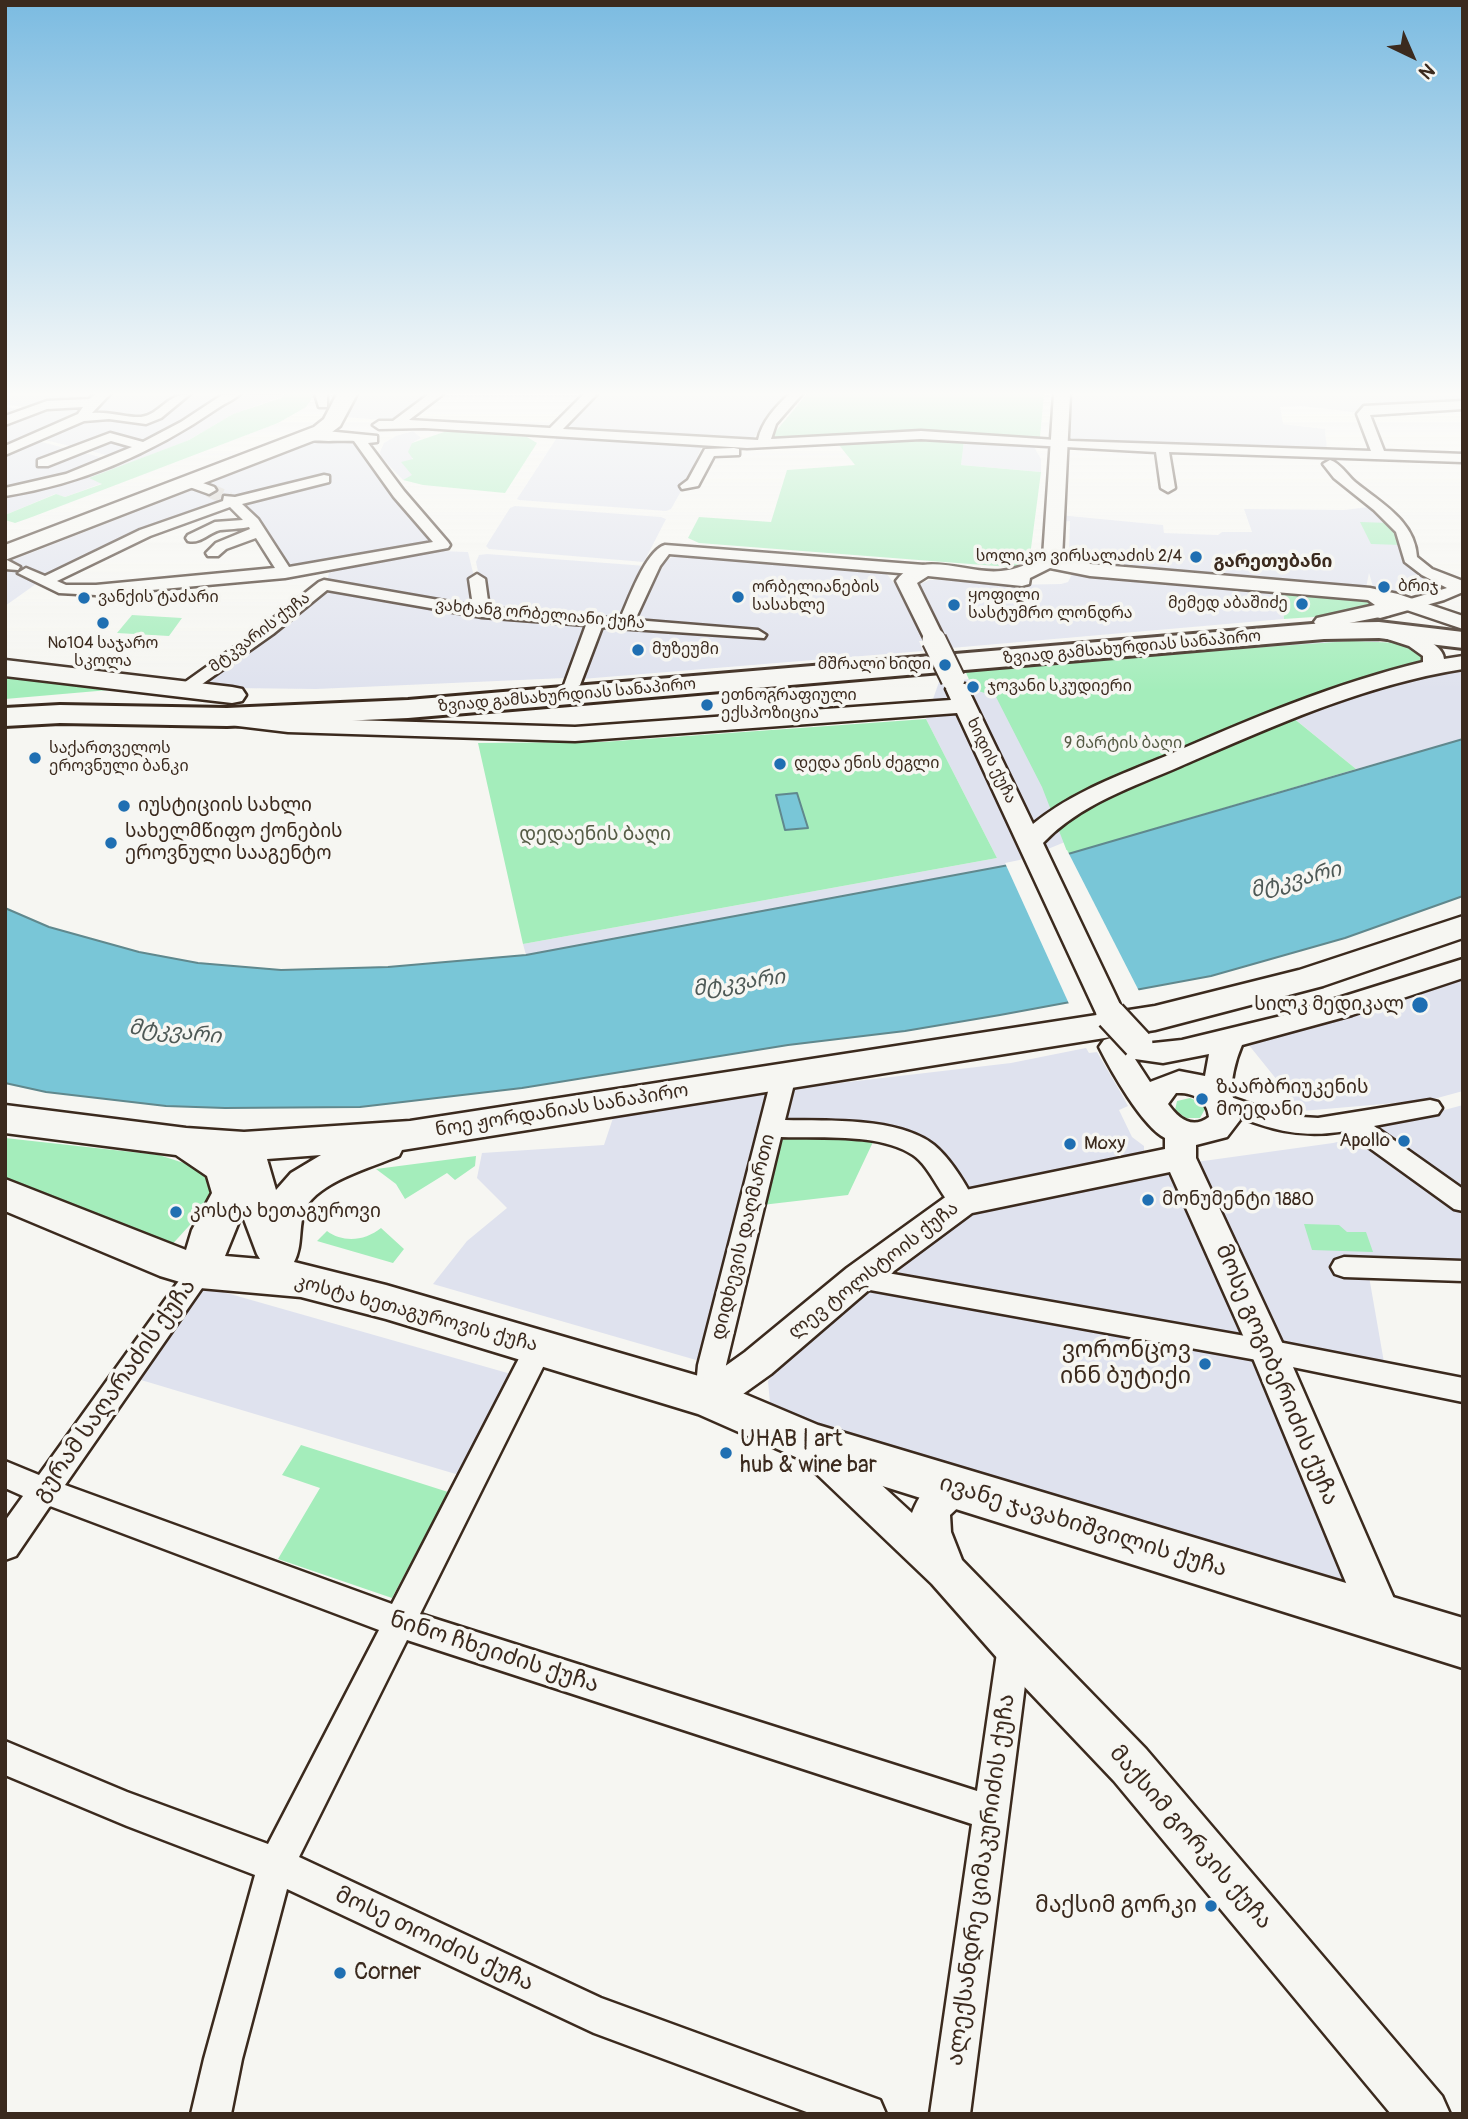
<!DOCTYPE html>
<meta charset="utf-8">
<style>
body{margin:0}
#map{position:relative;width:1468px;height:2119px;overflow:hidden;background:#f6f6f2;font-family:Pangolin,sans-serif}
canvas{display:block}
.frame{position:absolute;inset:0;border:7px solid #3b2a1e;pointer-events:none}
.north{position:absolute;left:1377px;top:21px;width:70px;height:70px;-webkit-text-stroke:5px #f6f6f2;paint-order:stroke;rotate:136deg;font-size:19px;font-weight:700;line-height:28px;text-align:center;color:#3b2a1e}
.north::after{content:'';display:block;margin:auto;width:24px;height:32px;background:#3b2a1e;clip-path:polygon(50% 0,100% 100%,50% 72%,0 100%)}
</style>
<div id="map">
<canvas width="1468" height="2119"></canvas>
<div class="frame"></div>
<div class="north">N</div>
</div>
<script>
const g = document.querySelector('canvas').getContext('2d');
g.lineJoin = 'round';
function fillPath(path, color) {
  g.fillStyle = color;
  g.fill(path, 'evenodd');
}
function stroke(path, color, width, dash) {
  g.strokeStyle = color;
  g.lineWidth = width;
  g.lineCap = dash ? 'butt' : 'round';
  g.setLineDash(dash || []);
  g.stroke(path);
}
function write(font, color, halo, rows, align = 'center') {
  g.font = font + ' Pangolin,"Noto Sans Georgian",sans-serif';
  g.lineWidth = 7;
  g.setLineDash([]);
  g.textBaseline = 'middle';
  g.strokeStyle = halo;
  g.fillStyle = color;
  for (const [text, x, y, turn = 0] of rows) {
    g.save();
    g.translate(x, y);
    g.rotate((+turn || 0) * Math.PI / 180);
    g.textAlign = isNaN(turn) ? turn : align;
    if (halo) g.strokeText(text, 0, 0);
    g.fillText(text, 0, 0);
    g.restore();
  }
}
fillPath(new Path2D(`
 M5,394h93l-14,9 -3,14 -76,33v-43l20,3 4,-2 -24,-4z
 M107,394h124l-19,13 -98,50 -73,-18 42,-21z
 M239,394l47,1 -53,19 -44,26 -98,38 12,5 -38,14 -10,-3 -50,21v-62l33,-12 70,18 -33,16 9,3 33,-13 -8,-4z
 M352,394h78l-37,27 -47,-4z
 M598,394h190l-37,47 -191,-12z
 M1070,394h393v10l-103,9 -58,-7 -22,1 3,17 42,5 2,22 -257,-8 -2,-2z
 M413,431l8,7 -9,5v33l-9,4 -22,-23 -1,-5 4,-9 12,-7z
 M558,436l146,6 -19,42 -14,25 -5,2 -147,-11 -2,-1z
 M326,438h18l10,6 78,98 -145,26 -45,-67 -47,12 -159,71 -31,22v-43z
 M964,441l70,6 7,12v13l-80,-7z
 M515,506l146,11 5,2 -22,43 -155,-13 -3,-3 24,-38z
 M1369,507l9,4 23,23 5,25 -3,5 35,14 -3,15 -6,2 -55,-5 -5,-17 -3,15 -75,-5 -220,-21 -9,-3 -1,-8 8,-2 1,-28 -8,1 -3,-7 104,10 1,8 54,2 4,-3h30l-8,-23 100,1z
 M441,551l27,1 9,37v18l-150,-26 2,-8 7,-5 49,-11z
 M487,554l159,12 -20,52 -8,1 -132,-11 -10,-46 3,-7z
 M676,556l210,17 11,14 27,54h-5l4,10 -341,28 16,-54h32l31,-64z
 M1072,574l209,18 3,27 -333,29 -4,-9h-5l-24,-54 11,-5h13l63,5 56,-1 7,-2z
 M324,588l258,33 2,5 -19,52 -249,11 -83,-1 -29,-4 64,-47z
 M1334,636h41l7,10 -104,70 -213,126 -59,24 -480,89 -3,-11 474,-86 -71,-139 13,-37 31,-3 -6,-12z
 M1463,656v83l-107,30 -65,-53z
 M1463,978v113l-33,9 -128,11 -54,-67z
 M1086,1048l3,5 8,-1 24,41 7,13 -9,4 13,27 12,9v8l-173,40 -40,-44 -151,-26 8,-35 223,-26z
 M771,1093l-68,269 -270,-78 34,-43 40,-33 -30,-30 5,-25 122,-8 10,-30z
 M1463,1105v91l-90,-64 4,-4z
 M1362,1136l101,70v63l-96,-4 18,103 -110,-22 -86,-183 144,-20z
 M1166,1166l84,177 -350,-69 -5,-15 68,-53z
 M195,1284l316,90 -52,101 -328,-98z
 M866,1285l386,74 11,11 88,207 -9,16 -553,-172 -19,-18 -2,-22 15,-24z`), '#dfe2ee');
fillPath(new Path2D(`
 M285,394h30l-9,13 -28,16 -246,94 -17,6 -10,-3v-5l51,-21 9,3 37,-13 -13,-6 100,-38 44,-26 48,-16z
 M807,394h237l-4,43 -105,-6 -157,10 -7,-4z
 M447,431l80,6 10,6 -32,50 -82,-8 -20,-5 9,-5 -11,-13 12,-3 -5,-7 4,-9z
 M929,439l35,2 -3,24 80,7 -11,84c-9,13 -19,11 -34,10l-297,-23 -11,-5 11,-21 72,5 16,-52 68,-5 -16,-20z
 M1360,522l30,1 11,22 -30,-1z
 M1281,592l99,9 -8,12 -88,6z
 M132,615l50,3 -13,18 -52,-3z
 M1351,641l50,2 29,16 -61,20 -77,38 64,52 -288,85 -26,-67 -46,-90 -23,-8 -9,-21z
 M5,673l127,15 -127,11z
 M926,719l71,139 -474,86 -45,-201 125,-1z
 M1190,1098l9,4 6,7 -5,9h-14l-11,-8 2,-9z
 M782,1135l91,7 -25,53 -86,10z
 M5,1138l154,17 31,10 24,20 4,9 -50,55 -163,-65z
 M476,1156l-1,10 -20,14 -8,-7 -42,26 -9,-15 -20,-15z
 M1304,1224l35,1 8,7h19l7,20 -61,-2z
 M381,1228l23,21 -11,14 -76,-22 10,-10c16,12 38,10 54,-3z
 M301,1445l147,47 -56,106 -114,-39 42,-71 -38,-13z`), '#a4edbb');
const water = new Path2D(`
 M1463,739v157l-118,42 -134,38 -211,39 -95,16 -117,14 -266,43 -162,19 -135,1 -59,-2 -120,-14 -41,-9v-175l44,19 90,25 59,11 83,7 107,-3 138,-12 542,-101z
 M797,793l11,35 -23,2 -9,-35z`);
fillPath(water, '#79c6d7');
stroke(water, '#60888d', 2);
fillPath(new Path2D(`
 M1067,850l73,143 -70,13 -65,-143z`), '#f6f6f2');
stroke(new Path2D(`
 M209,490l20,9`), '#d1cdc8', 14, [14, 7]);
const minor = new Path2D(`
 M96,394h14l-18,19c16,-2 36,5 49,4 20,-3 25,-23 49,-23l-29,24 -15,6 -37,-5 -25,2 -79,34v-9l73,-32 5,-7 -36,2 -42,16v-9l42,-15 42,-2z
 M240,394c-6,6 -15,9 -22,14 -64,44 -136,76 -213,88v-8l61,-14 66,-27 -21,-6 -63,25h-10v-6l72,-27 33,9 38,-20 41,-27z
 M315,394h12v13h-8z
 M429,394h14l-34,26 141,8 34,-34h13l-34,35 195,11c4,-19 18,-33 31,-46h13l-26,30 -5,15 150,-8 150,10 300,10 -14,-37 7,-8 99,-5v8l-93,6 14,36 79,3v8l-294,-10 6,36 -7,4 -7,-4 -5,-36 -235,-13 -174,9 -323,-20 -45,1 -6,-4 6,-4h14z
 M326,431l51,5v6l-9,1 36,48 44,51 2,3 -2,3 -163,30 -189,17 -37,-2 -41,-20 8,-5 19,8 95,-46 83,-29 1,-5 11,1 89,-22 5,1v6l-87,22 16,15 31,48 144,-25 -39,-45 -40,-56c-13,-1 -47,2 -54,-4l6,-4zM230,507l13,13 -28,2 -27,13 -2,3 2,3c13,3 20,-8 32,-11 8,-1 19,-1 29,-3l1,2 -34,14 -10,10 2,3h10l8,-7 30,-11 19,30 -179,17h-30l-9,-4 93,-45z
 M734,448l5,1v6l-25,1 -16,30 -16,3 -2,-3 8,-6 17,-31z
 M1330,460c10,3 17,15 25,22 26,21 60,39 62,75l15,12 31,12v11l-19,8 -64,18 -6,-2 -2,-3 2,-3 73,-22 -25,-13 -17,-13 -9,-30 -22,-22 -40,-32 -11,-14z
 M189,478l25,9 2,3 -7,4 -25,-9v-6z
 M665,545l259,20 8,5 -8,5 -255,-21 -9,12 -25,54 123,10 8,5 -2,3 -162,-11 -22,58 -8,5 -8,-5 22,-60 -104,-8 -155,-27 -54,44 -85,60h-12l-2,-4 87,-62 58,-46 5,-2 149,26 -4,-27 8,-5 8,5 4,29 131,11c8,-18 26,-69 45,-74z
 M5,559l15,8 -2,3 -13,-1z
 M784,1068l8,2 4,6 -11,44c43,1 114,-3 149,25 17,14 31,38 41,57l-3,7c-6,1 -10,3 -16,0 -13,-7 -25,-42 -43,-54 -32,-22 -94,-17 -132,-18l-55,228 -3,33 -4,9 -10,3 -10,-3 -4,-9 3,-33 74,-289 4,-6z
 M1222,1094l64,22 32,2 112,-18 8,2 4,6 -4,6 -64,12 89,63v22l-9,-2 -108,-78c-54,9 -83,-5 -132,-23l-4,-6 4,-6z
 M1344,1257l119,4v20l-119,-4 -9,-3 -4,-7 4,-7z
 M200,1261l9,3 4,7 -4,7 -144,207 327,119 137,-265 10,-3 10,3 4,8 -133,267 557,177 21,-145 5,-11 11,-5 11,5 5,11 -60,468h-40l42,-290 -565,-184 -108,217 302,141 279,102 6,14h-74l-218,-81 -307,-144 -45,170 -11,55h-40l13,-55 51,-184 -128,-49 -122,-51v-34l122,51 141,52 111,-214 -329,-124 -34,50 -11,4v-39l18,-25 -18,-8v-27l34,14 152,-211z
 M859,1268l409,72 195,38v24l-195,-40 -409,-74 -9,-3 -4,-7 4,-7z`);
const tertiary = new Path2D(`
 M1054,394h16l-8,165 28,5 280,24 28,6 65,22v13l-68,-23 -5,9 -66,13 -7,-2 -3,-4 3,-4 58,-13 -7,-5 -278,-24 -40,-8 -20,10 -1,6 -7,2 -94,-10 -11,7 28,57 -4,4h-14l-31,-63c24,-33 72,-6 105,-10 16,-1 27,-8 42,-14z
 M1379,624c17,4 64,15 65,35l19,-3v13c-100,16 -190,57 -282,97 -48,21 -101,38 -138,77l82,172 -4,7 -10,3 -10,-3 -4,-7 -140,-302 -382,28 -287,-9 -50,-6 -8,-2 -3,-5 3,-5 8,-2 50,6 287,9 376,-27 -5,-11 3,-5h16l3,5 65,135c39,-32 87,-49 133,-68 84,-37 167,-72 257,-94v-6l-14,-10 -37,-12 -3,-4 3,-4z
 M1463,959v19l-111,37 -110,30c-6,14 -13,38 -9,53 3,8 6,13 7,22l-13,17 -31,8v13l90,193 116,266 -6,14 -15,6 -15,-6 -116,-280 -80,-179 -198,41 -101,75 -100,86 -49,35 -13,5 -13,-5 -5,-11 5,-11 49,-35 102,-84 104,-75 214,-44v-11c-23,-12 -54,-67 -66,-91l5,-7 10,-3 10,3 7,11 4,-6 47,-5 99,-24zM1209,1054l-4,22 -26,-5 -29,11 -15,-23 28,4zM1176,1093c17,-1 31,6 33,24 -17,13 -31,1 -41,-13z
 M813,1429l13,5 86,79c9,-22 19,-35 41,-43l14,5 5,12 -5,12 -17,16 1,17 11,28 184,189 296,347 8,18h-59l-277,-333 -115,-121 -67,-76 -132,-126 -6,-12 6,-12z`);
const primary = new Path2D(`
 M337,394h20l-17,32 -12,9 -323,125v-15l309,-118 10,-8z
 M5,660l227,27 10,2 4,6 -4,6 -10,2 -227,-27z
 M1463,916v22l-140,48 -168,44 -753,120 -3,6c-27,11 -81,26 -94,53 -7,17 -2,37 -11,53l92,23 323,94 109,46 645,193v50l-654,-205 -111,-49 -312,-95 -85,-22 -101,-9 -40,-12 -155,-65v-32l181,71 6,-20 20,-37 -5,-17 -31,-21 -171,-22v-28l181,23 58,4 166,-11 745,-115 144,-36zM321,1155l-30,18 -15,17 -9,-31zM242,1214l15,40 3,5 -35,-3z`);
const trunk = new Path2D(`
 M1379,622l84,10v16l-84,-10 -55,1 -916,79 -181,8 -167,-3 -55,3v-18l55,-3 167,3 181,-8 916,-77z`);
stroke(minor, '#3b2a1e', 5);
stroke(tertiary, '#3b2a1e', 5);
stroke(primary, '#3b2a1e', 5);
stroke(trunk, '#3b2a1e', 6);
fillPath(minor, '#f6f6f2');
fillPath(tertiary, '#f6f6f2');
fillPath(primary, '#f6f6f2');
fillPath(trunk, '#f6f6f2');
const tertiaryBridgeFar1 = new Path2D(`
 M934,640l19,39`);
const tertiaryBridge = new Path2D(`
 M1111,1015l27,29`);
stroke(tertiaryBridgeFar1, '#3b2a1e', 27, []);
stroke(tertiaryBridge, '#3b2a1e', 34, []);
stroke(tertiaryBridgeFar1, '#f6f6f2', 23);
stroke(tertiaryBridge, '#f6f6f2', 29);
const sky = g.createLinearGradient(0, 0, 0, 691);
sky.addColorStop(0, '#7bbbe1');
sky.addColorStop(0.57, '#fbfbf9');
sky.addColorStop(1, '#fbfbf900');
g.fillStyle = sky;
g.fillRect(0, 0, 1468, 691);
for (const [x, y, r, color] of [
 [1196,557,7,"#1f6fb2"],
 [1384,587,7,"#1f6fb2"],
 [738,597,7,"#1f6fb2"],
 [84,598,7,"#1f6fb2"],
 [1302,604,7,"#1f6fb2"],
 [954,605,7,"#1f6fb2"],
 [103,623,7,"#1f6fb2"],
 [638,650,7,"#1f6fb2"],
 [945,665,7,"#1f6fb2"],
 [973,687,7,"#1f6fb2"],
 [707,705,7,"#1f6fb2"],
 [35,758,7,"#1f6fb2"],
 [780,764,7,"#1f6fb2"],
 [124,806,7,"#1f6fb2"],
 [111,843,7,"#1f6fb2"],
 [1420,1005,9,"#1f6fb2"],
 [1202,1099,7,"#1f6fb2"],
 [1404,1141,7,"#1f6fb2"],
 [1070,1144,7,"#1f6fb2"],
 [1148,1200,7,"#1f6fb2"],
 [176,1212,7,"#1f6fb2"],
 [1205,1364,7,"#1f6fb2"],
 [726,1453,7,"#1f6fb2"],
 [1211,1906,7,"#1f6fb2"],
 [340,1973,7,"#1f6fb2"]
]) {
  const dot = new Path2D();
  dot.arc(x, y, r, 0, 2 * Math.PI);
  g.fillStyle = color;
  g.fill(dot);
  stroke(dot, '#f6f6f2', 2.5);
}
write('16px', '#3b2a1e', '#f6f6f2', [
 ["სოლიკო ვირსალაძის 2/4",1182,557,"right"],
 ["ბრიჯ",1398,587],
 ["ორბელიანების",752,588],
 ["სასახლე",752,606],
 ["ყოფილი",968,596],
 ["სასტუმრო ლონდრა",968,614],
 ["ვანქის ტაძარი",98,598],
 ["მემედ აბაშიძე",1288,604,"right"],
 ["№104 საჯარო",103,644,"center"],
 ["სკოლა",103,662,"center"],
 ["მუზეუმი",652,650],
 ["მშრალი ხიდი",931,665,"right"],
 ["ჯოვანი სკუდიერი",987,687],
 ["ეთნოგრაფიული",721,696],
 ["ექსპოზიცია",721,714],
 ["საქართველოს",49,749],
 ["ეროვნული ბანკი",49,767],
 ["დედა ენის ძეგლი",794,764]
], 'left');
write('16px', '#3b2a1e', '#f6f6f2', [
 ["ვახტანგ ორბელიანი ქუჩა",540,615,5],
 ["მტკვარის ქუჩა",260,633,-37],
 ["ზვიად გამსახურდიას სანაპირო",1132,648,-5],
 ["ზვიად გამსახურდიას სანაპირო",567,696,-5],
 ["ხიდის ქუჩა",991,761,64]
]);
write('16px', '#555b45', '#f6f6f2', [
 ["9 მარტის ბაღი",1123,744]
]);
write('bold 18px', '#3b2a1e', '#f6f6f2', [
 ["გარეთუბანი",1273,562]
]);
write('19px', '#3b2a1e', '#f6f6f2', [
 ["იუსტიციის სახლი",138,806],
 ["სახელმწიფო ქონების",125,832],
 ["ეროვნული სააგენტო",125,854],
 ["სილკ მედიკალ",1404,1005,"right"],
 ["ზაარბრიუკენის",1216,1088],
 ["მოედანი",1216,1110],
 ["Apollo",1390,1141,"right"],
 ["Moxy",1084,1144],
 ["მონუმენტი 1880",1162,1200],
 ["კოსტა ხეთაგუროვი",190,1212]
], 'left');
write('19px', '#555b45', '#f6f6f2', [
 ["დედაენის ბაღი",595,835]
]);
write('19px', '#3b2a1e', '#f6f6f2', [
 ["ნოე ჟორდანიას სანაპირო",562,1111,-9],
 ["დიდხევის დაღმართი",744,1237,-76],
 ["ლევ ტოლსტოის ქუჩა",874,1271,-38],
 ["კოსტა ხეთაგუროვის ქუჩა",416,1314,15]
]);
write('italic 21px', '#4e5956', '#f6f6f2', [
 ["მტკვარი",1296,881,-14],
 ["მტკვარი",739,984,-8],
 ["მტკვარი",175,1033,6]
]);
write('23px', '#3b2a1e', '#f6f6f2', [
 ["ვორონცოვ",1191,1351],
 ["ინნ ბუტიქი",1191,1377],
 ["UHAB | art",740,1440,"left"],
 ["hub & wine bar",740,1466,"left"],
 ["მაქსიმ გორკი",1197,1906],
 ["Corner",354,1973,"left"]
], 'right');
write('23px', '#3b2a1e', '#f6f6f2', [
 ["მოსე გოგიბერიძის ქუჩა",1276,1375,67],
 ["გურამ საღარაძის ქუჩა",115,1391,-55],
 ["ივანე ჯავახიშვილის ქუჩა",1083,1527,17],
 ["ნინო ჩხეიძის ქუჩა",494,1653,18],
 ["მაქსიმ გორკის ქუჩა",1190,1838,49],
 ["ალექსანდრე ციმაკურიძის ქუჩა",982,1880,-82],
 ["მოსე თოიძის ქუჩა",434,1940,25]
]);
</script>
